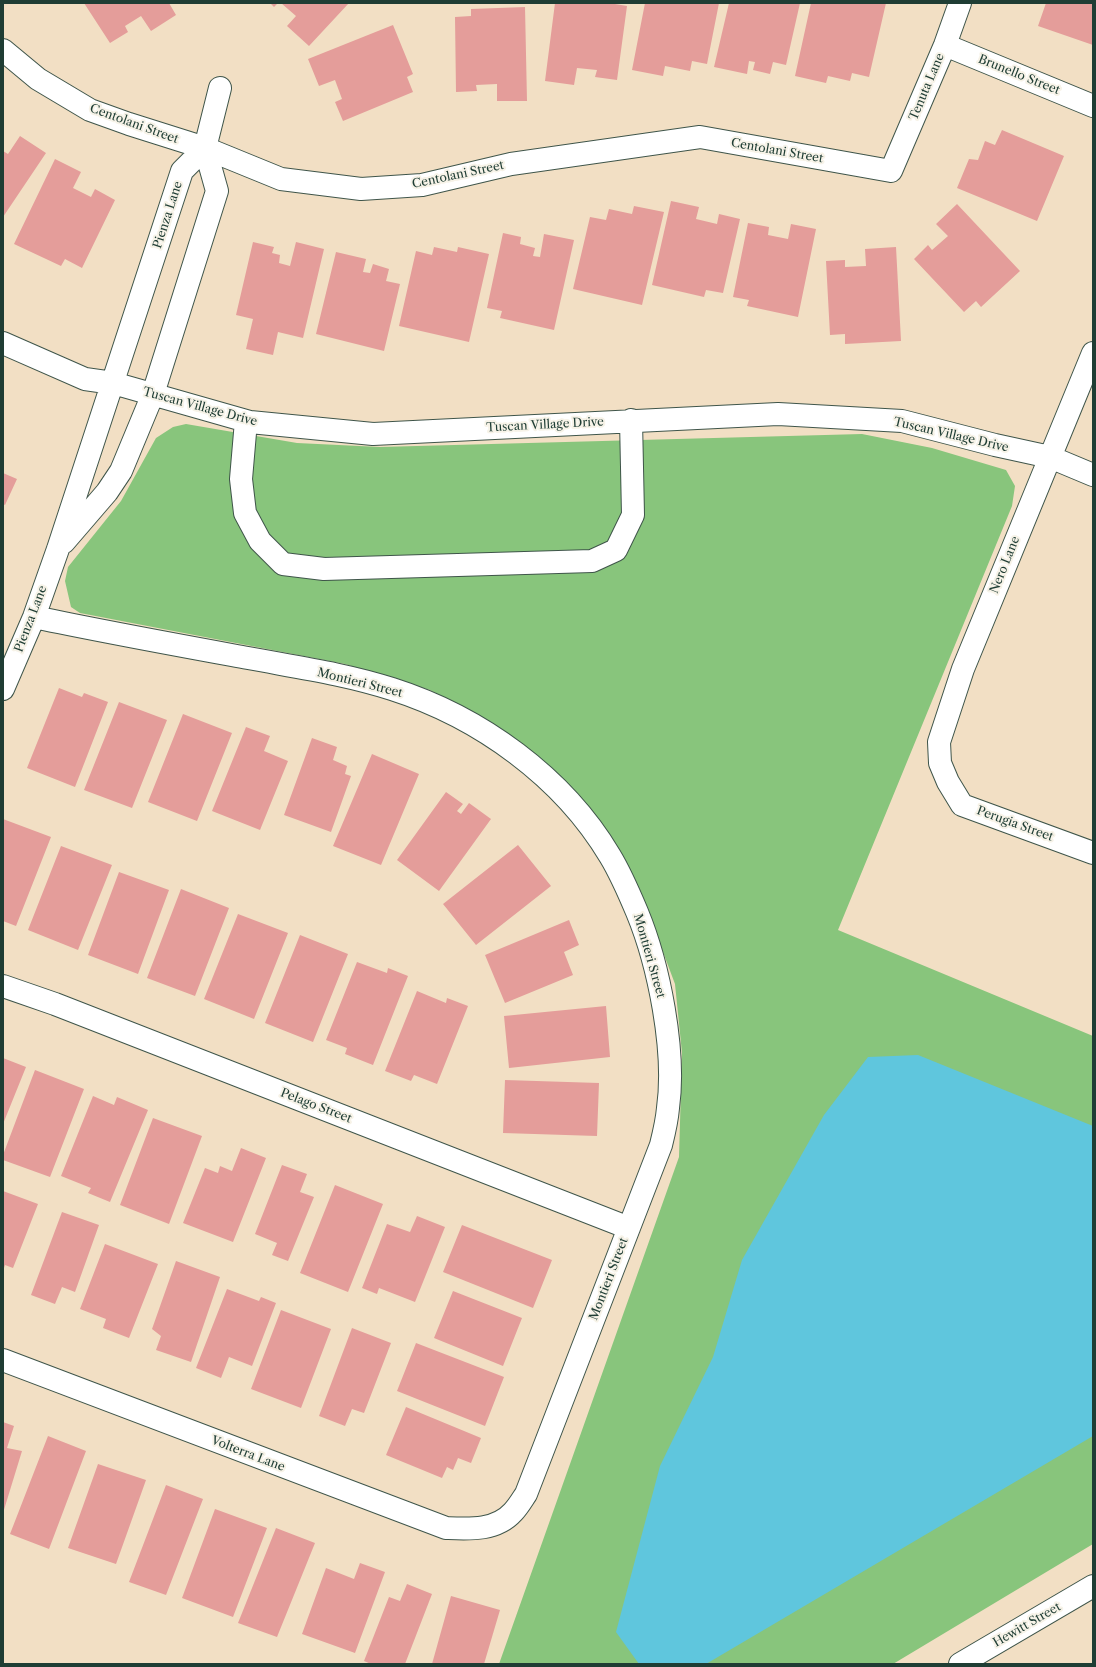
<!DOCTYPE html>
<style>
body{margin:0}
#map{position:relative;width:1096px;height:1667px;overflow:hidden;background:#f2dfc4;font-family:"Libre Caslon Text",serif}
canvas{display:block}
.frame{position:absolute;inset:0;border:4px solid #1f3d34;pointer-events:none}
</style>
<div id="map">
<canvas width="1096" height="1667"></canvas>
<div class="frame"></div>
</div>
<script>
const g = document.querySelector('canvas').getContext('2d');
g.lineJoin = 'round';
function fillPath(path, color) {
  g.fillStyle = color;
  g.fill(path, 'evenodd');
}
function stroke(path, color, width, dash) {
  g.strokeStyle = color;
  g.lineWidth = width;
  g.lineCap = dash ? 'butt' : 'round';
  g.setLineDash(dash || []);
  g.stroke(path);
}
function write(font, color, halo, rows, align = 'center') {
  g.font = font + ' "Libre Caslon Text",serif';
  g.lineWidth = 4;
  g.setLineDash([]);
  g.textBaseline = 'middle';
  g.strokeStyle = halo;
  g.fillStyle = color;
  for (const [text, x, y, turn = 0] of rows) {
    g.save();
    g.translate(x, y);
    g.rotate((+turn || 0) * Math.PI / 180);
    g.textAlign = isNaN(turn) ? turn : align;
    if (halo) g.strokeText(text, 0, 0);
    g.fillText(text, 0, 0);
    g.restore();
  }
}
fillPath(new Path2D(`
 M186,424l111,19 83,4 482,-13 70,14 74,22 9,16 -3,20 -174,424 255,106v508l-200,120h-394l180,-507 3,-104 -7,-69 -36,-96 -28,-51 -58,-67 -51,-41 -72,-39 -85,-26 -265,-51 -9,-6 -6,-26 3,-14 53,-66 35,-63 17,-11z`), '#88c57c');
fillPath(new Path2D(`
 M918,1055l175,71v310l-387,228h-67l-23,-32 44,-166 53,-109 29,-97 82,-145 44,-58z`), '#5fc6dd');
fillPath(new Path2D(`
 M84,3h85l7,12 -25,16 -10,-15 -16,10 3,6 -18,11z
 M270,3h8l-4,4z
 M281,3h68l-40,43 -22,-20 9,-10z
 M555,3h54l18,3 -10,74 -22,-3 2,-7 -20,-2 -3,17 -29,-4z
 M645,3h74l-12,61 -15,-3 -2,10 -25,-5 -2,10 -31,-6z
 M729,3h71l-14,62 -13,-3 -3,12 -17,-4 2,-8 -6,-1 -2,13 -33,-7z
 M811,3h75l-17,74 -17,-4 -2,8 -22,-5 -2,7 -31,-7z
 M1046,3h47v42l-55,-19z
 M525,7l2,94h-30v-17l-21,1 1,6 -21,1 -1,-75 16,-1v-7z
 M393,25l20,49 -6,3 6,15 -70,29 -8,-19 7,-3 -7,-19 -16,6 -11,-27z
 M1002,130l62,26 -27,65 -80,-33 12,-29 9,1 7,-19 10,4z
 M20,136l26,17 -43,64v-66l5,3z
 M55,159l26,13 -8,16 18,9 4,-8 20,11 -33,68 -17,-9 -4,7 -47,-22z
 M671,201l28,6 -3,12 21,5 2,-10 21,5 -17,74 -17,-3 -2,7 -52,-12z
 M957,204l63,67 -39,36 -5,-6 -12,11 -50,-53 14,-14 4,5 16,-14 -12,-12z
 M634,206l30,6 -22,93 -69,-16 17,-72 16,3 3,-11 23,5z
 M748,223l21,4 -1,8 20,4 3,-15 25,5 -18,88 -51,-11 2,-6 -16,-3z
 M503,233l18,4 -1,7 15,4 -2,8 7,1 4,-23 30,6 -20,90 -54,-12 2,-7 -15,-3z
 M253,242l21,5 -2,6 8,2 -1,8 11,3 6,-24 28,7 -21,89 -25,-6 -5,23 -27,-6 7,-30 -17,-4z
 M434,247l23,5 1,-5 31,7 -20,88 -70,-16 17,-75 16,4z
 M896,247l5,94 -56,3v-10l-15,1 -4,-74 19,-1v7l21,-1 -1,-17z
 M336,252l30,7 -3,13 7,1 3,-9 16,5 -3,12 14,3 -16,67 -68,-17z
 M3,473l14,6 -12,26 -2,-1z
 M59,688l23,9 2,-4 24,9 -33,85 -48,-19z
 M119,702l48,18 -35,88 -48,-18z
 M183,714l49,19 -35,88 -49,-19z
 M246,727l24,9 -6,15 24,10 -28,69 -48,-19z
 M312,738l25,9 -4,13 14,6 -2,8 6,2 -20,56 -47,-17z
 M372,754l47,20 -38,91 -48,-19z
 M446,792l17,12 -6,7 4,3 8,-11 22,16 -52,72 -42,-31z
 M3,819l48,18 -35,89 -13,-5z
 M518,845l33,41 -75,59 -33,-41z
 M61,846l51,19 -34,85 -50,-20z
 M119,872l50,18 -31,84 -50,-19z
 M181,889l48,19 -34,88 -48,-18z
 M238,914l50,19 -34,86 -50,-20z
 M569,920l10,25 -15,7 9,23 -68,28 -20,-48z
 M300,935l48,19 -35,88 -48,-19z
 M357,962l30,11 1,-5 20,8 -35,89 -28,-11 2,-6 -21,-8z
 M417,991l29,12 1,-5 21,8 -31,78 -23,-9 -3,6 -26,-10z
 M606,1006l4,51 -101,11 -5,-52z
 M3,1058l23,9 -23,57z
 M35,1070l49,19 -34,88 -47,-17v-5z
 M505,1080l94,3 -2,53 -94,-3z
 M93,1096l21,9 3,-8 31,13 -38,92 -22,-9 3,-5 -30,-12z
 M153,1118l49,18 -33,88 -49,-19z
 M241,1148l25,10 -33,84 -50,-19 22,-55 13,5 2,-7 12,5z
 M282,1165l25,9 -7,18 14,5 -26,64 -16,-6 5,-12 -22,-9z
 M335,1185l48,19 -35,88 -48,-19z
 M3,1191l35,13 -25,64 -8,-3 -2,6z
 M62,1212l37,13 -24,67 -13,-5 -7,17 -24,-9z
 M417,1216l28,11 -30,75 -36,-14 -2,6 -15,-6 25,-64 23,8z
 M462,1225l90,35 -19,48 -90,-36z
 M105,1244l53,20 -29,74 -26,-10 3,-9 -26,-10z
 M176,1261l44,16 -29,85 -35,-12 5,-14 -9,-7z
 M227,1289l32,12 2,-4 15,6 -24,63 -23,-9 -8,21 -25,-10z
 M453,1291l69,27 -19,48 -69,-28z
 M281,1310l50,19 -30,79 -50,-19z
 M352,1328l39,15 -27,70 -12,-4 -7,17 -26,-10z
 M416,1343l88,34 -19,49 -88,-35z
 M406,1407l75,31 -10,25 -13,-5 -5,12 -6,-3 -5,11 -56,-23z
 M3,1422l11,4 -7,22 15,3 -19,62z
 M48,1436l38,15 -37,98 -39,-15z
 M98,1464l48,16 -30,84 -48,-16z
 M166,1485l37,14 -37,96 -37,-13z
 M215,1509l52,19 -34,89 -51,-19z
 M276,1528l39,15 -38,94 -39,-14z
 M360,1563l25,9 -30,81 -53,-19 24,-66 28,11z
 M407,1584l25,10 -27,70h-34l-7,-3 25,-64 11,4z
 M451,1596l49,14 -16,54h-52z`), '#e49d9a');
const minor = new Path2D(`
 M945,45l148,61
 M3,50l35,29 52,31 39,14 76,24 76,31 80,10 61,-4 89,-21 189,-27 191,34 54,-126 15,-42
 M3,343l82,36 28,4 137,39 123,12 405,-20 124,7 93,24 55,12 43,18
 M1093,353l-130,316 -24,73 1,21 8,19 14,23 131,48
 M246,421l-5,58 4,34 15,28 23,23 41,5 268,-8 24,-11 17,-35 -2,-95
 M64,542l43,-50 14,-21 32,-77 64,-203 -12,-43 15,-60
 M3,689l31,-72 24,-68 124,-378 23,-23
 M3,986l52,18 574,224
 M3,1360l443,168c23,1 50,3 67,-16 5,-5 9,-12 13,-18l135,-349c3,-12 6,-25 7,-37 8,-57 -9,-143 -31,-196 -8,-19 -16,-38 -27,-56 -47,-79 -130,-139 -218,-167 -46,-15 -96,-22 -144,-31 -71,-13 -143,-26 -214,-41
 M960,1664l133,-78`);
stroke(minor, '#3f554a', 24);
stroke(minor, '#fff', 22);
write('12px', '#1f3d34', '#f7f3e8', [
 ["Brunello Street",1019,75,22],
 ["Tenuta Lane",927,87,-67],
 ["Centolani Street",134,124,20],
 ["Centolani Street",777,151,10],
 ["Centolani Street",458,175,-12],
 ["Pienza Lane",168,215,-72],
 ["Tuscan Village Drive",200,407,15],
 ["Tuscan Village Drive",545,425,-3],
 ["Tuscan Village Drive",951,435,13],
 ["Nero Lane",1005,565,-68],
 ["Pienza Lane",31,619,-69],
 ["Montieri Street",360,683,14],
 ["Perugia Street",1015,824,20],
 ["Montieri Street",649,956,74],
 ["Pelago Street",316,1106,21],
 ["Montieri Street",609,1279,-69],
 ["Volterra Lane",248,1454,21],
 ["Hewitt Street",1027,1625,-30]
]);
</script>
